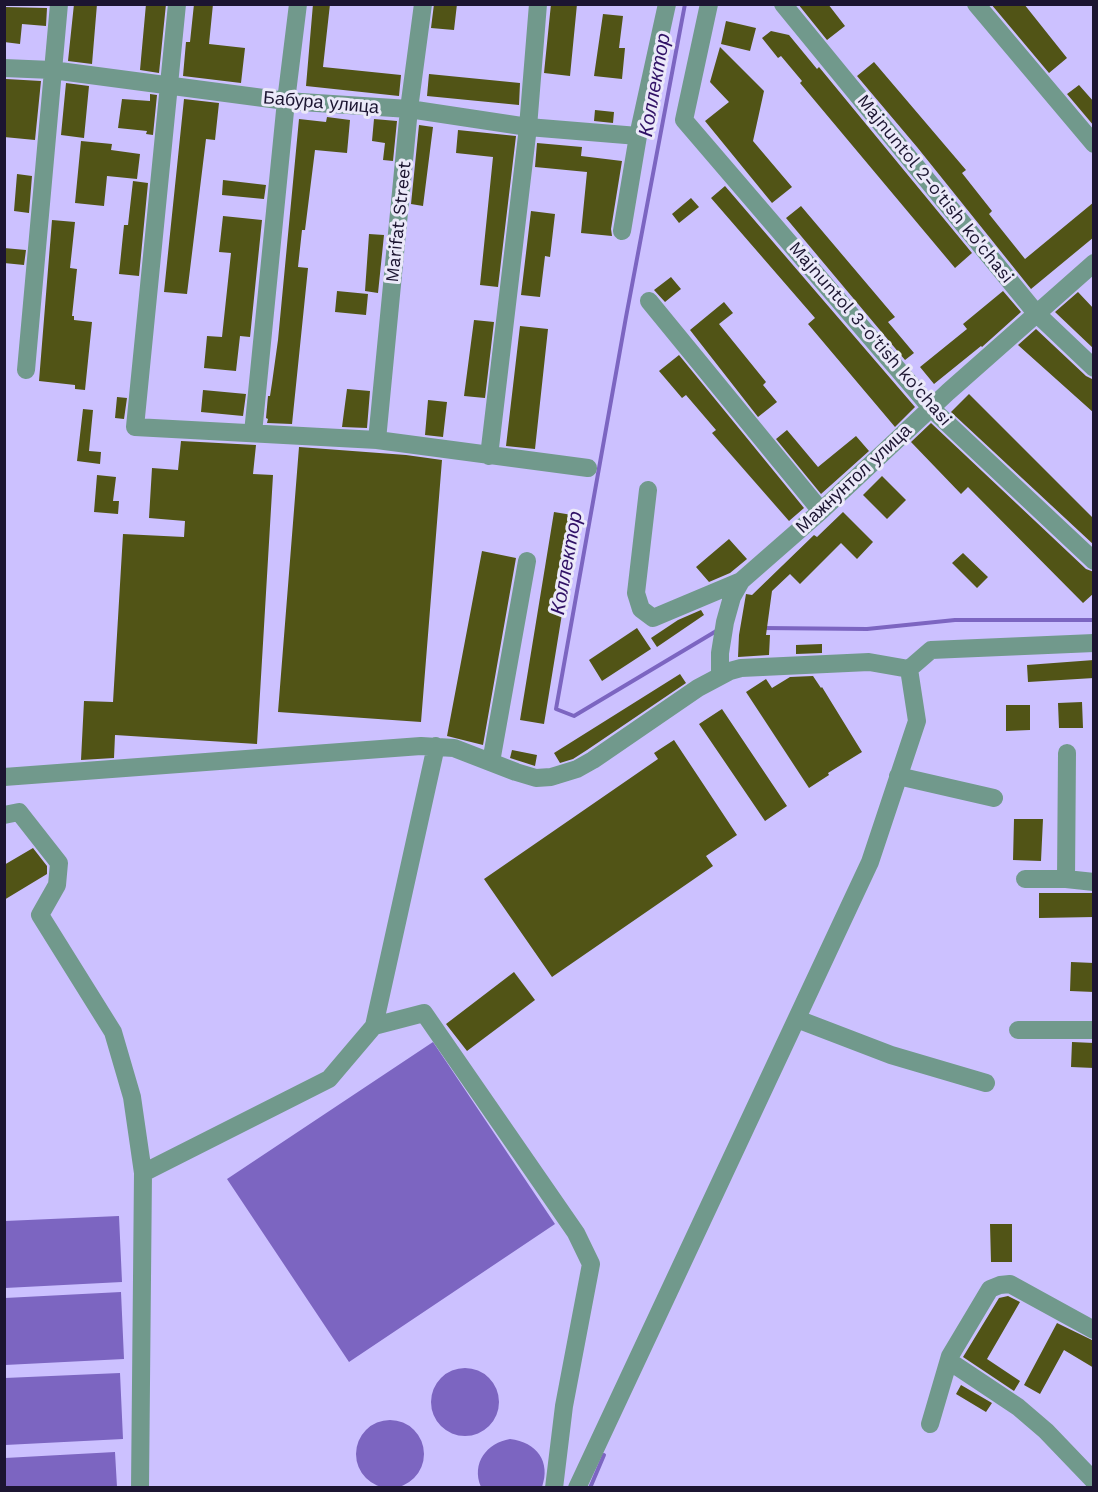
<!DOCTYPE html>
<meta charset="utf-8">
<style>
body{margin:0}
#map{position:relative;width:1098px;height:1492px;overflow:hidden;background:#ccc1ff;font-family:"Work Sans",sans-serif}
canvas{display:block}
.frame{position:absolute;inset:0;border:6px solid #1c1531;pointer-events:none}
</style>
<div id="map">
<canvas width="1098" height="1492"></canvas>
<div class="frame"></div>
</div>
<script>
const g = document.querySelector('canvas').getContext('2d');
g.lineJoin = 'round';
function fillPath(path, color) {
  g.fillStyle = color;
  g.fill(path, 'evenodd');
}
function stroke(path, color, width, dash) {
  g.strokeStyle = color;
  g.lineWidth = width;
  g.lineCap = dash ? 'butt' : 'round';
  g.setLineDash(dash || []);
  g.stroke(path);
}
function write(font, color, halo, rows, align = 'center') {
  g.font = font + ' "Work Sans",sans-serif';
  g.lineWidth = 6;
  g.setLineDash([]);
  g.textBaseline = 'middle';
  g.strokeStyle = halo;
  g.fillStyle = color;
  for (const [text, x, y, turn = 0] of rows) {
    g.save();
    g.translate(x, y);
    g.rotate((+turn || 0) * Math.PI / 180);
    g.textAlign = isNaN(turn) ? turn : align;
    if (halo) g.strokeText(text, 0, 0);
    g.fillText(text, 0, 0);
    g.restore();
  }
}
fillPath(new Path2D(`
 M433,1042l122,182 -206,138 -122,-183z
 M119,1216l3,66 -117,6v-67z
 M121,1292l3,67 -119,6v-67z
 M431 1402a34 34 0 1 1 68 0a34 34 0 1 1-68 0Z
 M120,1373l3,66 -118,6v-67z
 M356 1454a34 34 0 1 1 68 0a34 34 0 1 1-68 0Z
 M510,1439c27,3 41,23 32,48h-61c-10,-24 6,-44 29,-48z
 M115,1452l2,35h-112v-29z`), '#7c65c1');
stroke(new Path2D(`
 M685,4l-59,313 -70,392 18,7 144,-86
 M763,628l104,1 88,-9h139
 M590,1488l14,-33`), '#7c65c1', 4);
fillPath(new Path2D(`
 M74,4h23l-5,60 -24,-3z
 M146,4h20l-7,69 -19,-3z
 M194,4h19l-4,40 36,4 -4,35 -58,-7 3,-34h4z
 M313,4h17l-7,63 78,8 -2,21 -93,-10z
 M434,4h23l-3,26 -23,-2z
 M551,4h26l-7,72 -26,-3z
 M798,4h30l17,22 -18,14z
 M991,4h33l43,54 -18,15z
 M4,7l43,1 -1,18 -24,-2 -2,20 -16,-2z
 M603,14l20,2 -4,32h6l-3,31 -28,-3z
 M726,21l30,7 -6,23 -29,-7z
 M771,31l18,4 28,34 2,-2 153,186 -17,15 -155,-185 2,-2 -21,-25 -3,2 -16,-20z
 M720,47l44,44 -11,50 39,46 -20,16 -67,-82 24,-19 -19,-20z
 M874,62l92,108 -4,3 30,38 -3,3 36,45 69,-57v35l-63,52 -114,-142 -60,-71z
 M429,74l91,9 -1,22 -92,-9z
 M6,79l35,2 -6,59 -31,-3z
 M66,83l23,3 -5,52 -23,-3z
 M1079,85l15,17v24l-27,-32z
 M150,94l7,1 -4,40 -7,-1 1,-3 -29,-3 4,-29 28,2z
 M184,99l35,4 -4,37 -9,-1 -19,155 -23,-2z
 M595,110l19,2 -1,11 -19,-2z
 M327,117l23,3 -3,33 -32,-3 -10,80h-3l-4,37 10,1 -16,156 -25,-1 1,-4 -2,-1 2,-22h2l2,-13 6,-43 21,-221 27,3z
 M374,119l23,2 -4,40 -10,-1 2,-17 -13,-2z
 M419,125l14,2 -10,79 -12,-2z
 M458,130l58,6 -18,151 -18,-2 13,-128 -37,-4z
 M81,141l31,3 -1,6 29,4 -3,25 -30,-3 -3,30 -29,-3z
 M537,143l45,4 -1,9 41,5 -11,68 1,7 -31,-3 6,-61 -52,-5z
 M17,174l15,2 -3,37 -15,-2z
 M223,180l43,5 -2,14 -42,-4z
 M133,181l15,2 -9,93 -20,-2 5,-49h4z
 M725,186l190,221 -20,20 -87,-103 7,-6 -104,-120z
 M691,198l8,9 -20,16 -7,-9z
 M801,206l94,111 -7,5 26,31 -9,7 -119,-142z
 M531,211l24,3 -5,43 -5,-1 -5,41 -19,-2z
 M223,216l39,4 -12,117 -10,-1 -4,35 -32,-3 3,-32 15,1 9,-84 -12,-1z
 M52,220l23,2 -5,46 7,1 -5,47h2v4l18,2 -7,68 -10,-1v-4l-36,-4z
 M369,234l15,1 -6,58 -13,-2z
 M4,248l22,2 -2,15 -20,-2z
 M671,277l10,12 -16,13 -11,-12z
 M337,291l31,3 -2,21 -31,-3z
 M1003,291l18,21 -39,35 -1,-1 -47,38 -14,-17 47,-38 -4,-5z
 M1078,292l16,17v40l-39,-37z
 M724,302l9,11 -14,11 47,58 -3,3 14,17 -19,15 -68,-87z
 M474,320l20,2 -9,76 -21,-2z
 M520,326l28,3 -13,120 -29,-3z
 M1036,329l50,47 8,4v33l-76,-68z
 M679,355l125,153 -15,13 -77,-88 4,-3 -30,-35 -4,3 -23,-27z
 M347,389l23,2 -3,37 -25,-1z
 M203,390l43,4 -3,22 -42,-4z
 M969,394l125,125v26l-143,-133z
 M117,397l10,1 -3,21 -9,-1z
 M428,400l19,2 -4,35 -18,-2z
 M83,409l10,1 -4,41 12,1 -1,12 -23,-3z
 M931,423l155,146 8,3v21l-11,10 -115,-116 -7,7 -50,-52z
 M787,430l31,37 38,-31 13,15 -48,43 -45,-55z
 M181,441l75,4 -3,29 20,1 -16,269 -142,-9 -1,23 -33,2 3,-59 29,1 10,-168 61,3 1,-16 -36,-3 3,-50 26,2z
 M299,447l107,8 36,5 -21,262 -143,-10z
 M97,475l19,2 -3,24h6l-1,13 -24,-2z
 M882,476l24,24 -19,19 -24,-24z
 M554,512l24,4 -34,208 -24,-4z
 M843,512l30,30 -16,17 -16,-16 -41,41 -10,-10 -18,17 -6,44h4l-1,20 -31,2 1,-22 7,-41 6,1 62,-60 3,2z
 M729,539l18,20 -17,14 -21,9 -13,-15z
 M482,551l34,7 -33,187 -36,-9z
 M963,553l25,24 -11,11 -25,-25z
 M701,610l3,5 -47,32 -6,-9 27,-18z
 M637,628l14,21 -49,32 -13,-21z
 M822,644v9l-26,1v-9z
 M1094,660v18l-66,4 -1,-17z
 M680,674l6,9 -99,67 -14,9 -13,4 -6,-10z
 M813,676l8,12 1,-1 40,65 -34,21 1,2 -20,13 -63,-96 20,-13 6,9 18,-11z
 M1082,702l1,26h-24l-1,-25z
 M1006,705h24v25l-24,1z
 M722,709l65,97 -22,15 -66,-97z
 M674,740l63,95 -31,21 7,10 -161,111 -68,-98 174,-120 -4,-6z
 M512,750l25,5 -2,11 -25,-8z
 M1014,819h29l-2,42 -28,-1z
 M33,848l14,18v8l-43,26v-35z
 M1039,893h55v24l-55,1z
 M1071,962l23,1v29l-24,-1z
 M514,972l21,28 -68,51 -21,-27z
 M1072,1042l22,1v25l-23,-1z
 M990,1224h22v38h-21z
 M1008,1296l12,6 -33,57 33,22 -6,10 -51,-34 36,-59z
 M1057,1323l37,18v27l-30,-18 -24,44 -16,-9z
 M961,1385l31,18 -6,9 -30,-18z`), '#515416');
stroke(new Path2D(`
 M177,4l-42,423 242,13 211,28
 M709,4l-25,116 247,288 163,153
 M783,4l253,309 58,55
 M976,4l118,140
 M4,68l48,2 234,31 123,8 119,18 110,9
 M622,231l16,-95 29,-132
 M649,301l172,210
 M26,370l33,-366
 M253,433l33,-332 12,-97
 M377,440l32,-331 14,-105
 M489,456l39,-329 10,-123
 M648,490l-12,103 5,16 12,9 88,-37
 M720,675v-22l5,-31 7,-25 9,-16 80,-70 127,-119 146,-129
 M491,762l36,-201
 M898,776l96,22
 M4,777l417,-31 33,2 62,24 20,6 15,-1 26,-8 16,-9 105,-72 32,-17 11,-3 128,-6 40,7 22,-19 163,-7
 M4,815l15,-3 40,51 -2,22 -17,30 73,117 19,65 11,76 -3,315
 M1025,879h41l28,3
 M1066,879l1,-126
 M797,1019l94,36 95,28
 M374,1026l62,-280
 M1018,1030h76
 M143,1173l186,-94 45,-53 50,-13 152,220 15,31 -27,142 -10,82
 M949,1361l69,46 28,24 48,50
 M930,1424l20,-68 40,-67 10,-4 10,-1 84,46
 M577,1488l293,-626 47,-141 -8,-52`), '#71998c', 18);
write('18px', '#1c1531', '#ebe9f9', [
 ["Бабура улица",321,103,5],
 ["Majnuntol 2-o'tish ko'chasi",935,189,51],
 ["Marifat Street",399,222,-84],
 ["Majnuntol 3-o'tish ko'chasi",870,334,49],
 ["Мажнунтол улица",854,479,-43]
]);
write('italic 20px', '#301165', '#ebe9f9', [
 ["Коллектор",655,85,-80],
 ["Коллектор",567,563,-80]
]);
</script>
